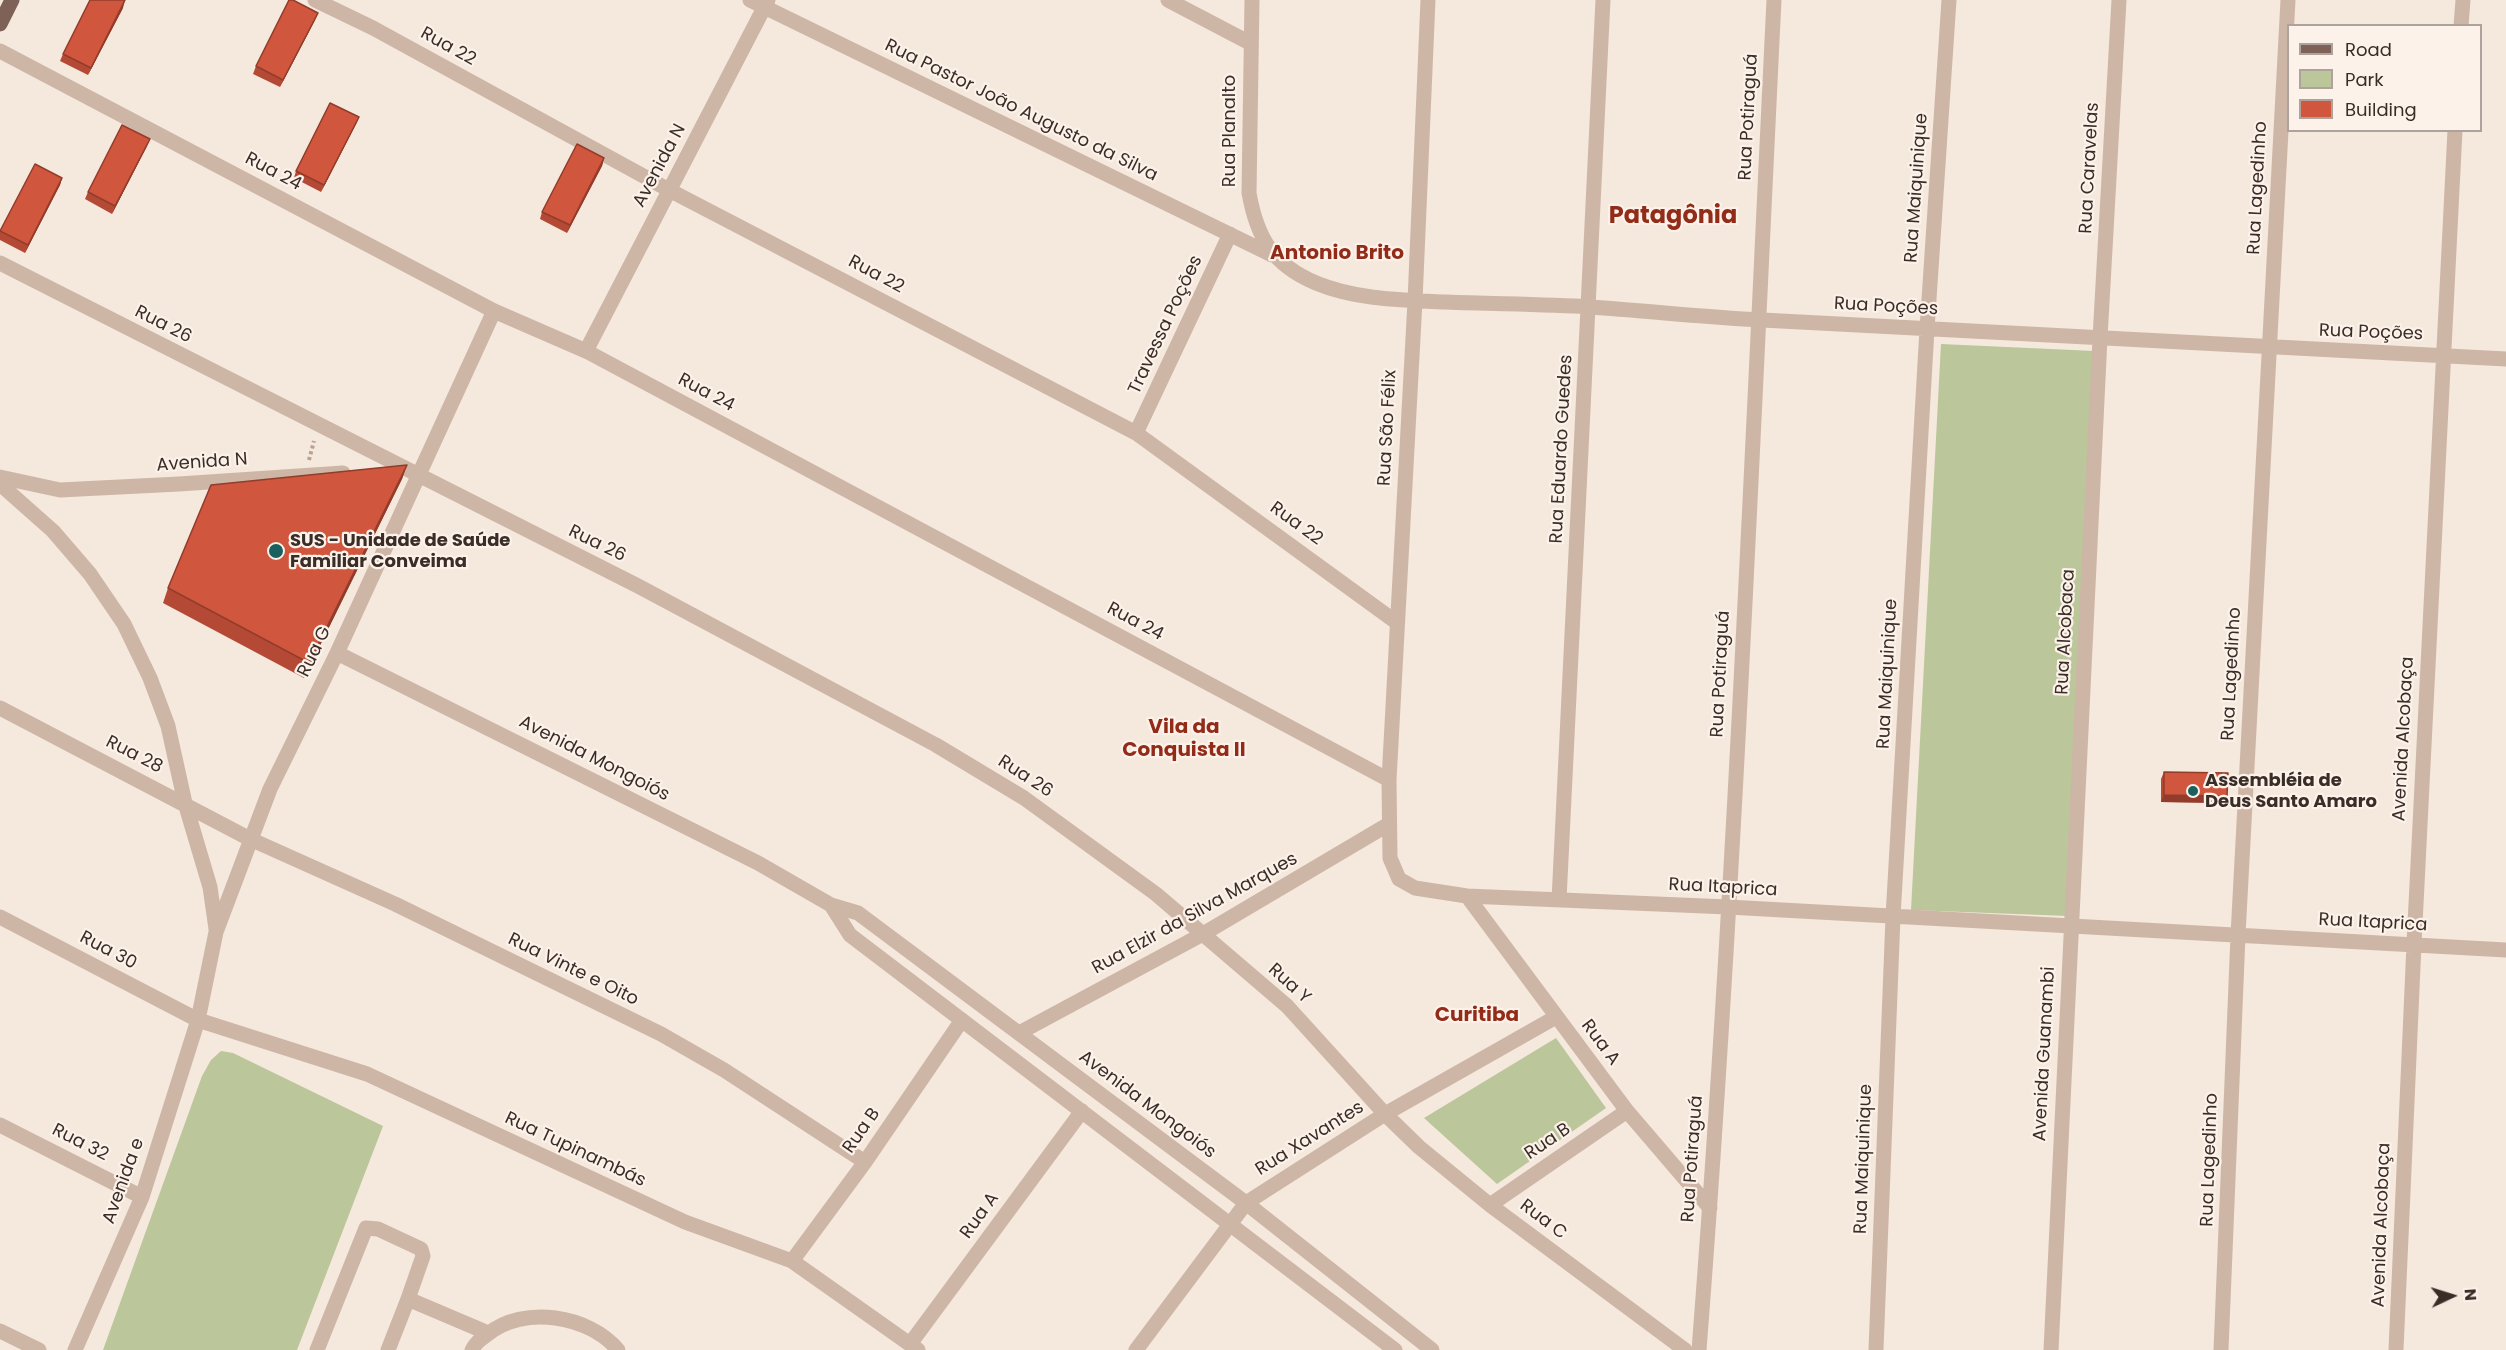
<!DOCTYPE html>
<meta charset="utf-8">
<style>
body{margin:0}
#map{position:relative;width:2506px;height:1350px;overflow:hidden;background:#f5e8dd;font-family:Poppins,sans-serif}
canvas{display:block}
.legend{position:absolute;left:2287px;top:24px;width:195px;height:108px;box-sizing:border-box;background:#fcf2ea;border:2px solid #aea39c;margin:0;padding:8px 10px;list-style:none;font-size:18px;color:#3a2d28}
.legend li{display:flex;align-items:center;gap:12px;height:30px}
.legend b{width:30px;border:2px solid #aea39c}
.north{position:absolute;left:2422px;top:1266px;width:60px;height:60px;-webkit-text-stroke:4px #fcf2ea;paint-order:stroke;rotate:86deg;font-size:16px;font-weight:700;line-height:24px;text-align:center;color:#3a2d28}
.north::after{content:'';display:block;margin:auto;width:21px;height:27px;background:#3a2d28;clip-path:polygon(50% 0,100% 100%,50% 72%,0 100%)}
</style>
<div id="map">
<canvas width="2506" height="1350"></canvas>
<ul class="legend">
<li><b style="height:8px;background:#7e6258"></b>Road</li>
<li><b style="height:16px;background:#bbc69b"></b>Park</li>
<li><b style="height:16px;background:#d1563e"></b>Building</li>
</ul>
<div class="north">N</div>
</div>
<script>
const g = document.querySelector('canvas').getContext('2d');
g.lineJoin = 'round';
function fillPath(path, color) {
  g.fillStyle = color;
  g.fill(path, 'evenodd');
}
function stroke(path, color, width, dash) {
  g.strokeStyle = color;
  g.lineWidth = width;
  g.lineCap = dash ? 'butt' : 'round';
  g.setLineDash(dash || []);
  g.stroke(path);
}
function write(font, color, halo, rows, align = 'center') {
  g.font = font + ' Poppins,sans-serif';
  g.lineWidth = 4.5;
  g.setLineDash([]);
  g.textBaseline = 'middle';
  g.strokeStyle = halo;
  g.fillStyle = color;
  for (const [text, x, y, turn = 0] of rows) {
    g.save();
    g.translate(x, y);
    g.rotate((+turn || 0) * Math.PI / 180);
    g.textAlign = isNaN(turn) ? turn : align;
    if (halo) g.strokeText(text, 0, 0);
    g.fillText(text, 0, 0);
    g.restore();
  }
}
fillPath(new Path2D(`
 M1941,344l153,7 -27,565 -156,-6z
 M1556,1038l50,70 -109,76 -73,-66z
 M221,1051l12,2 150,73 -86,224h-194l99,-274 9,-16z`), '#bbc69b');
stroke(new Path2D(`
 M309,460l5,-19`), '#bba091', 4, [3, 3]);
stroke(new Path2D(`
 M315,0l58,28 296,162 467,243 260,189
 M750,0l522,255
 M1168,0l82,43
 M1252,0l-3,193c8,45 24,72 67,90 41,17 87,17 130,19 48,2 97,2 145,5 57,4 114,10 171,13 248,14 496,27 744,39
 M1428,0l-13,301 -26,479 1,78 9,21 16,9 52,8 261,11 778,43
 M2461,26l2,-26
 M0,51l494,260 92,40 803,429
 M0,263l638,323 298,159 88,53 132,96 131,112 98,108 34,33 71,58 195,145
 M586,351l182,-351
 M1136,433l94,-199
 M0,477l60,13 119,-6 164,-11
 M0,484l53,47 37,43 34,50 26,54 18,48 17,77 25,84 6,42
 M337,653l421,210 73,42 27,8 388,290 186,147
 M0,708l250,131 145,65 266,130 63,36 141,92
 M1467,896l160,215 83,97
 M1559,900l44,-900
 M831,905l19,30 545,415
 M0,917l198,103 169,54 318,148 107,39 126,89
 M1019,1033l184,-99 186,-110
 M0,1125l142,72
 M1490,1205l137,-94
 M792,1261l73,-99 97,-142
 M0,1331l39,19
 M910,1344l172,-233
 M75,1350l67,-153 56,-177 18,-88 54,-143 67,-136 157,-342
 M317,1350l49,-122 12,1 43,20 2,7 -15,43
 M388,1350l20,-51 80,34
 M472,1350c4,-8 9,-11 16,-16 35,-29 101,-19 130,16
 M1136,1350l110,-147 139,-89 171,-97
 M1699,1350c35,-449 53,-900 75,-1350
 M1876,1350l17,-433 34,-588 22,-329
 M2051,1350l49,-1012 19,-338
 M2221,1350l17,-415 50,-935
 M2396,1350l18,-406 41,-814`), '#ceb6a7', 15);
stroke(new Path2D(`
 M0,24l12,-24`), '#7e6258', 15);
fillPath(new Path2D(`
 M123,8l-35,67 -28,-14 3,-7z
 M315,20l-35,67 -27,-13 3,-8z
 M359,117l-3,7 -35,68 -27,-14 2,-7z
 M147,146l-35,68 -27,-15 3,-7z
 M604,158l-2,8 -35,67 -27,-14 2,-7z
 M62,178l-2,7 -35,68 -25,-13v-9z
 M407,465l-5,14 -98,199 -141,-75 5,-15z
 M2164,772l60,31 -63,-1v-23z`), '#b44a35');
fillPath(new Path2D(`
 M125,0l-2,8 -35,67 3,-7z
 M318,13l-3,7 -35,67 3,-7z
 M359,117l-3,7 -35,68 3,-7z
 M150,139l-3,7 -35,68 3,-8z
 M604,158l-2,8 -35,67 3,-8z
 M62,178l-2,7 -35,68 3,-8z
 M407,465l-5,14 -98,199 5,-15z
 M2164,795l63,1 -3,7 -63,-1z`), '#923c2b');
const building = new Path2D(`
 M90,0h35l-34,68 -28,-14z
 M289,0h4l25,13 -35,67 -27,-14z
 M330,103l29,14 -35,68 -28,-14z
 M122,125l28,14 -35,67 -27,-14z
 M577,144l27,14 -34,67 -28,-13z
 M35,164l27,14 -34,67 -28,-14z
 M407,465l-98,198 -141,-75 43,-103z
 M2164,772l64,1 -1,23 -63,-1z`);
fillPath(building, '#d1563e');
stroke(building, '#923c2b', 1.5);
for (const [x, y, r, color] of [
 [276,551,8,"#19605f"],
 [2193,791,6,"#19605f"]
]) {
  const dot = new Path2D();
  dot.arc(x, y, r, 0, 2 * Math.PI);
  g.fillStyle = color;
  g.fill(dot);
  stroke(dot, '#fcf2ea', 2);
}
write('18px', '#3a2d28', '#fcf2ea', [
 ["Rua 22",448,47,29],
 ["Rua Pastor João Augusto da Silva",1021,111,26],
 ["Rua Potiraguá",1749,117,-87],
 ["Rua Planalto",1230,131,-90],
 ["Avenida N",660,166,-62],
 ["Rua Caravelas",2090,168,-87],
 ["Rua 24",273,172,28],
 ["Rua Maiquinique",1917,188,-86],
 ["Rua Lagedinho",2258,188,-87],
 ["Rua 22",876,275,28],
 ["Rua Poções",1886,307,3],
 ["Rua 26",163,325,27],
 ["Travessa Poções",1166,325,-65],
 ["Rua Poções",2371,333,2],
 ["Rua 24",706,393,28],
 ["Rua São Félix",1388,428,-87],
 ["Rua Eduardo Guedes",1562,449,-87],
 ["Avenida N",202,463,-4],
 ["Rua 22",1296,524,36],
 ["Rua 26",597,544,26],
 ["Rua 24",1135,622,28],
 ["Rua Alcobaca",2066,632,-87],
 ["Rua G",315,652,-64],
 ["Rua Potiraguá",1721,674,-87],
 ["Rua Maiquinique",1888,674,-87],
 ["Rua Lagedinho",2232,674,-87],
 ["Avenida Alcobaça",2404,739,-87],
 ["Rua 28",134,755,27],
 ["Avenida Mongoiós",594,759,27],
 ["Rua 26",1025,777,33],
 ["Rua Itaprica",1723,888,3],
 ["Rua Elzir da Silva Marques",1195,914,-29],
 ["Rua Itaprica",2373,923,3],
 ["Rua 30",108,951,28],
 ["Rua Vinte e Oito",573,970,26],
 ["Rua Y",1289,984,42],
 ["Rua A",1600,1043,53],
 ["Avenida Guanambi",2045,1054,-87],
 ["Avenida Mongoiós",1147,1105,37],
 ["Rua B",862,1131,-55],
 ["Rua Xavantes",1310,1139,-32],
 ["Rua B",1548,1142,-34],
 ["Rua 32",80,1143,27],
 ["Rua Tupinambás",575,1150,25],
 ["Rua Potiraguá",1693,1159,-86],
 ["Rua Maiquinique",1864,1159,-88],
 ["Rua Lagedinho",2210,1160,-88],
 ["Avenida e",124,1181,-70],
 ["Rua A",980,1216,-54],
 ["Rua C",1543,1220,37],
 ["Avenida Alcobaça",2382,1225,-88]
]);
write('bold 18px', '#3a2d28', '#fcf2ea', [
 ["SUS - Unidade de Saúde",290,541],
 ["Familiar Conveima",290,562],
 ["Assembléia de",2205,781],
 ["Deus Santo Amaro",2205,802]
], 'left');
write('bold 20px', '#922c19', '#fcf2ea', [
 ["Antonio Brito",1337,254],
 ["Vila da",1184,728],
 ["Conquista II",1184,751],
 ["Curitiba",1477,1016]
]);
write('bold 24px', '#922c19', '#fcf2ea', [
 ["Patagônia",1673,217]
]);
</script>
